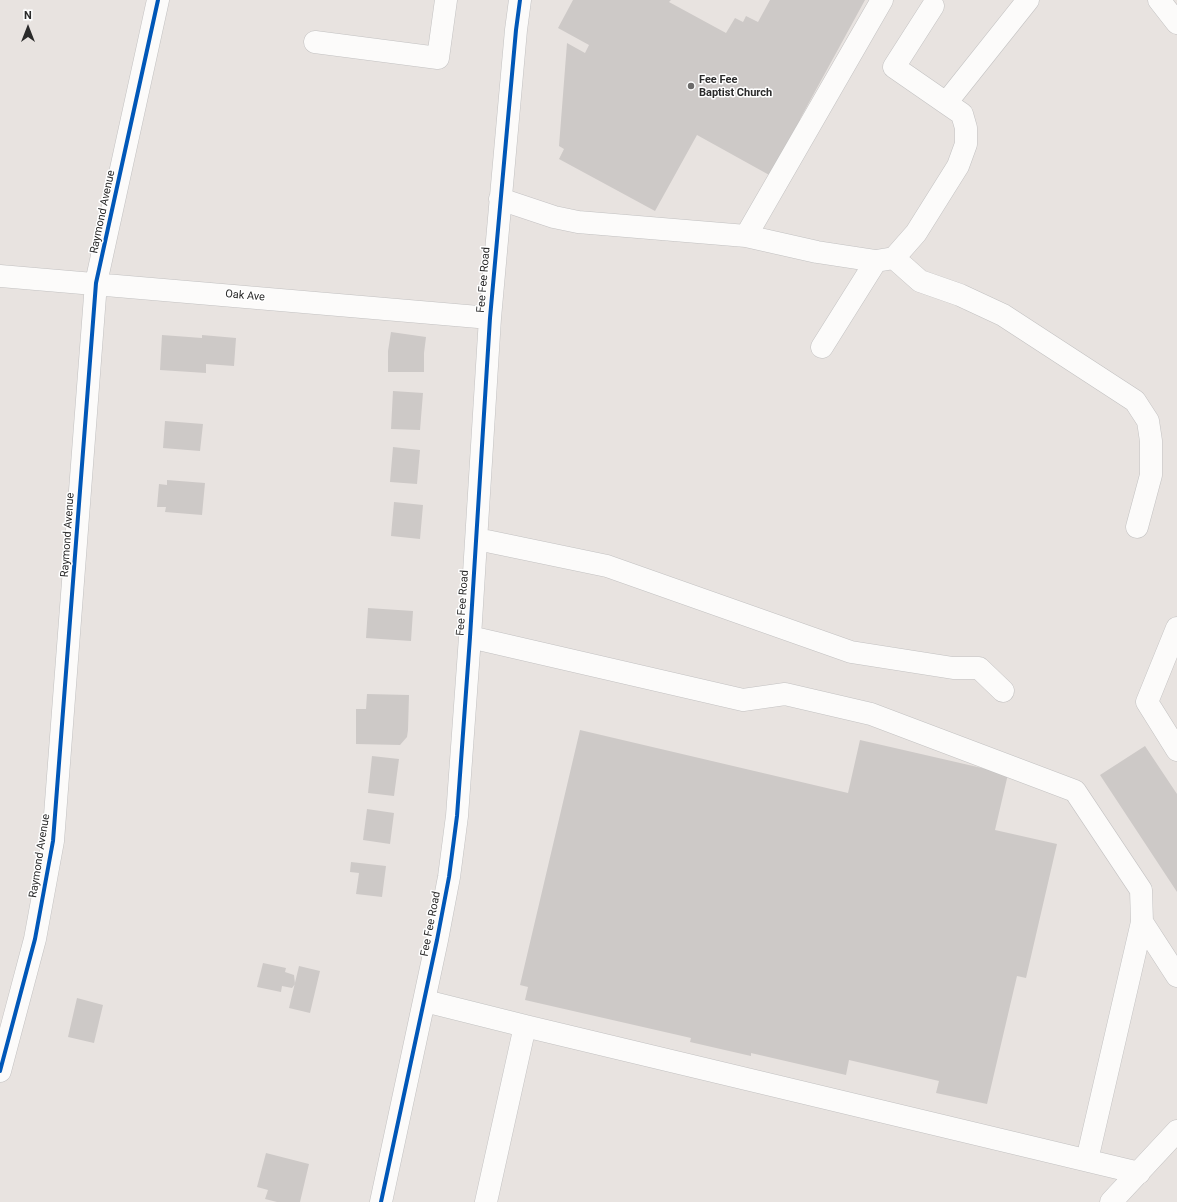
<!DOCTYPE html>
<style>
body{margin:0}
#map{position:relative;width:1177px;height:1202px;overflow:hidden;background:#e8e3e0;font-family:Roboto,sans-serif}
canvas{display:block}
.north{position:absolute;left:8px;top:8px;width:40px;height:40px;-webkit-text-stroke:3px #fff;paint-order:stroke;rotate:0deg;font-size:11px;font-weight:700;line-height:16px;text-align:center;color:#2a2a2a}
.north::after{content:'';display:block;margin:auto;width:14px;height:18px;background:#2a2a2a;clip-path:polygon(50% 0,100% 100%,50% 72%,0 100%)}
</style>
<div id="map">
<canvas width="1177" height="1202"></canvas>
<div class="north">N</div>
</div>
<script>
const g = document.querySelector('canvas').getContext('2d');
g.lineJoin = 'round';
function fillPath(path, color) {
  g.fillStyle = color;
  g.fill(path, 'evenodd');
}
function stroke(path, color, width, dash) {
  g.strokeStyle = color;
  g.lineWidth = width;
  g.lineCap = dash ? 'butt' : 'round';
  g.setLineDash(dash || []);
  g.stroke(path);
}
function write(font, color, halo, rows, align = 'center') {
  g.font = font + ' Roboto,sans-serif';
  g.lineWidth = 3;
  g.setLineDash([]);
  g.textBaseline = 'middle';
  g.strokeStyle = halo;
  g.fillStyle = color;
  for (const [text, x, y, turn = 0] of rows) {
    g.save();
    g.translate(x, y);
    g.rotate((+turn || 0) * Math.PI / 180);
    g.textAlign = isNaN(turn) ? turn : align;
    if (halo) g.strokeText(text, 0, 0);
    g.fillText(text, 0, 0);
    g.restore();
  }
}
fillPath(new Path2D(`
 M573,0h98l-2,2 57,31 9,-15 8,4 3,-6 12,6 12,-22h95l-65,119 2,1 -31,56 -74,-41 -42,76 -96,-52 5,-10 -5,-3 8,-103 18,10 4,-8 -31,-17z
 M391,332l35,5 -2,16v19h-36v-21z
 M162,335l40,3v-3l34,3 -2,28 -28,-2v9l-46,-3z
 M393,391l30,2 -3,37 -29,-1z
 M165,421l38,3 -3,27 -37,-3z
 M393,447l27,3 -3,34 -27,-2z
 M167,480l38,3 -3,32 -37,-3 1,-5h-9l2,-23 8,1z
 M394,502l29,3 -3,34 -29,-3z
 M368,608l45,3 -2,30 -45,-3z
 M367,694l42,1 -1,35 -1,7 -7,8 -44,-1v-35h10z
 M580,730l268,63 12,-53 148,34 -13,56 62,14 -31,134 -9,-2 -30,128 -51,-11 3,-12 -90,-21 -3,15 -95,-22v3l-61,-14 1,-4 -166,-38 3,-13 -8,-2z
 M1145,746l32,48v98l-77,-117z
 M372,756l27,3 -5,37 -26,-3z
 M367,809l27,4 -4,31 -27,-4z
 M351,862l35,4 -4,31 -26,-3 3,-21 -9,-1z
 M263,963l23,5 -1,4 9,3 1,9 -3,4 -10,-2 -1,6 -24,-5z
 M299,966l21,5 -10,42 -21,-5z
 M77,998l26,7 -9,38 -26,-6z
 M266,1153l43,11 -9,38h-23l-12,-3 3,-9 -11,-3z`), '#cdc9c7');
const minor = new Path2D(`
 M1159,0l18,23
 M933,6l-39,61 52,36
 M315,42l123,16 8,-58
 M500,199l54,18 24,5 168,14 136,-236
 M746,236l71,16 59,9 18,-3 22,-25 42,-67 8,-22v-16l-4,-14 -16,-11 82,-103
 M894,258l26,23 40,14 43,20 132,86 13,20 3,20v34l-14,52
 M0,276l490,42
 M822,347l54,-86
 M477,539l130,27 244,86 102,16h26l24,23
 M1177,628l-30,74 30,48
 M470,637l273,63 42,-6 86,20 204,77 66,99 1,32 35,54
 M425,1001l100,25 -39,176
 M525,1026l614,147
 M0,1071l35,-132 18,-98 43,-558 62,-283
 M1087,1160l55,-238
 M381,1202l56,-262 12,-63 8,-61 13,-179 20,-319 26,-288 4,-30
 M1111,1202l66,-71`);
stroke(minor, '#c2c1c1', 23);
stroke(minor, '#fcfbfa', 22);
stroke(new Path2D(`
 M0,1071l35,-132 18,-98 43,-558 62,-283
 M381,1202l56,-262 12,-63 8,-61 13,-179 20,-319 26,-288 4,-30`), '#0057b8', 4);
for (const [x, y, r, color] of [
 [691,86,4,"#6c6b6a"]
]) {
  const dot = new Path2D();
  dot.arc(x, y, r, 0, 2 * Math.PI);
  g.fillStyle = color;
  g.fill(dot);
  stroke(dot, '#fff', 1.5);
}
write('bold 11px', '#2a2a2a', '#fff', [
 ["Fee Fee",699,80],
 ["Baptist Church",699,93]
], 'left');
write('11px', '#2a2a2a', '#fff', [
 ["Raymond Avenue",103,212,-78],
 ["Fee Fee Road",484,280,-85],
 ["Oak Ave",245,296,5],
 ["Raymond Avenue",68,535,-86],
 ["Fee Fee Road",463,603,-86],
 ["Raymond Avenue",40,856,-81],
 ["Fee Fee Road",431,924,-79]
]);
</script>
